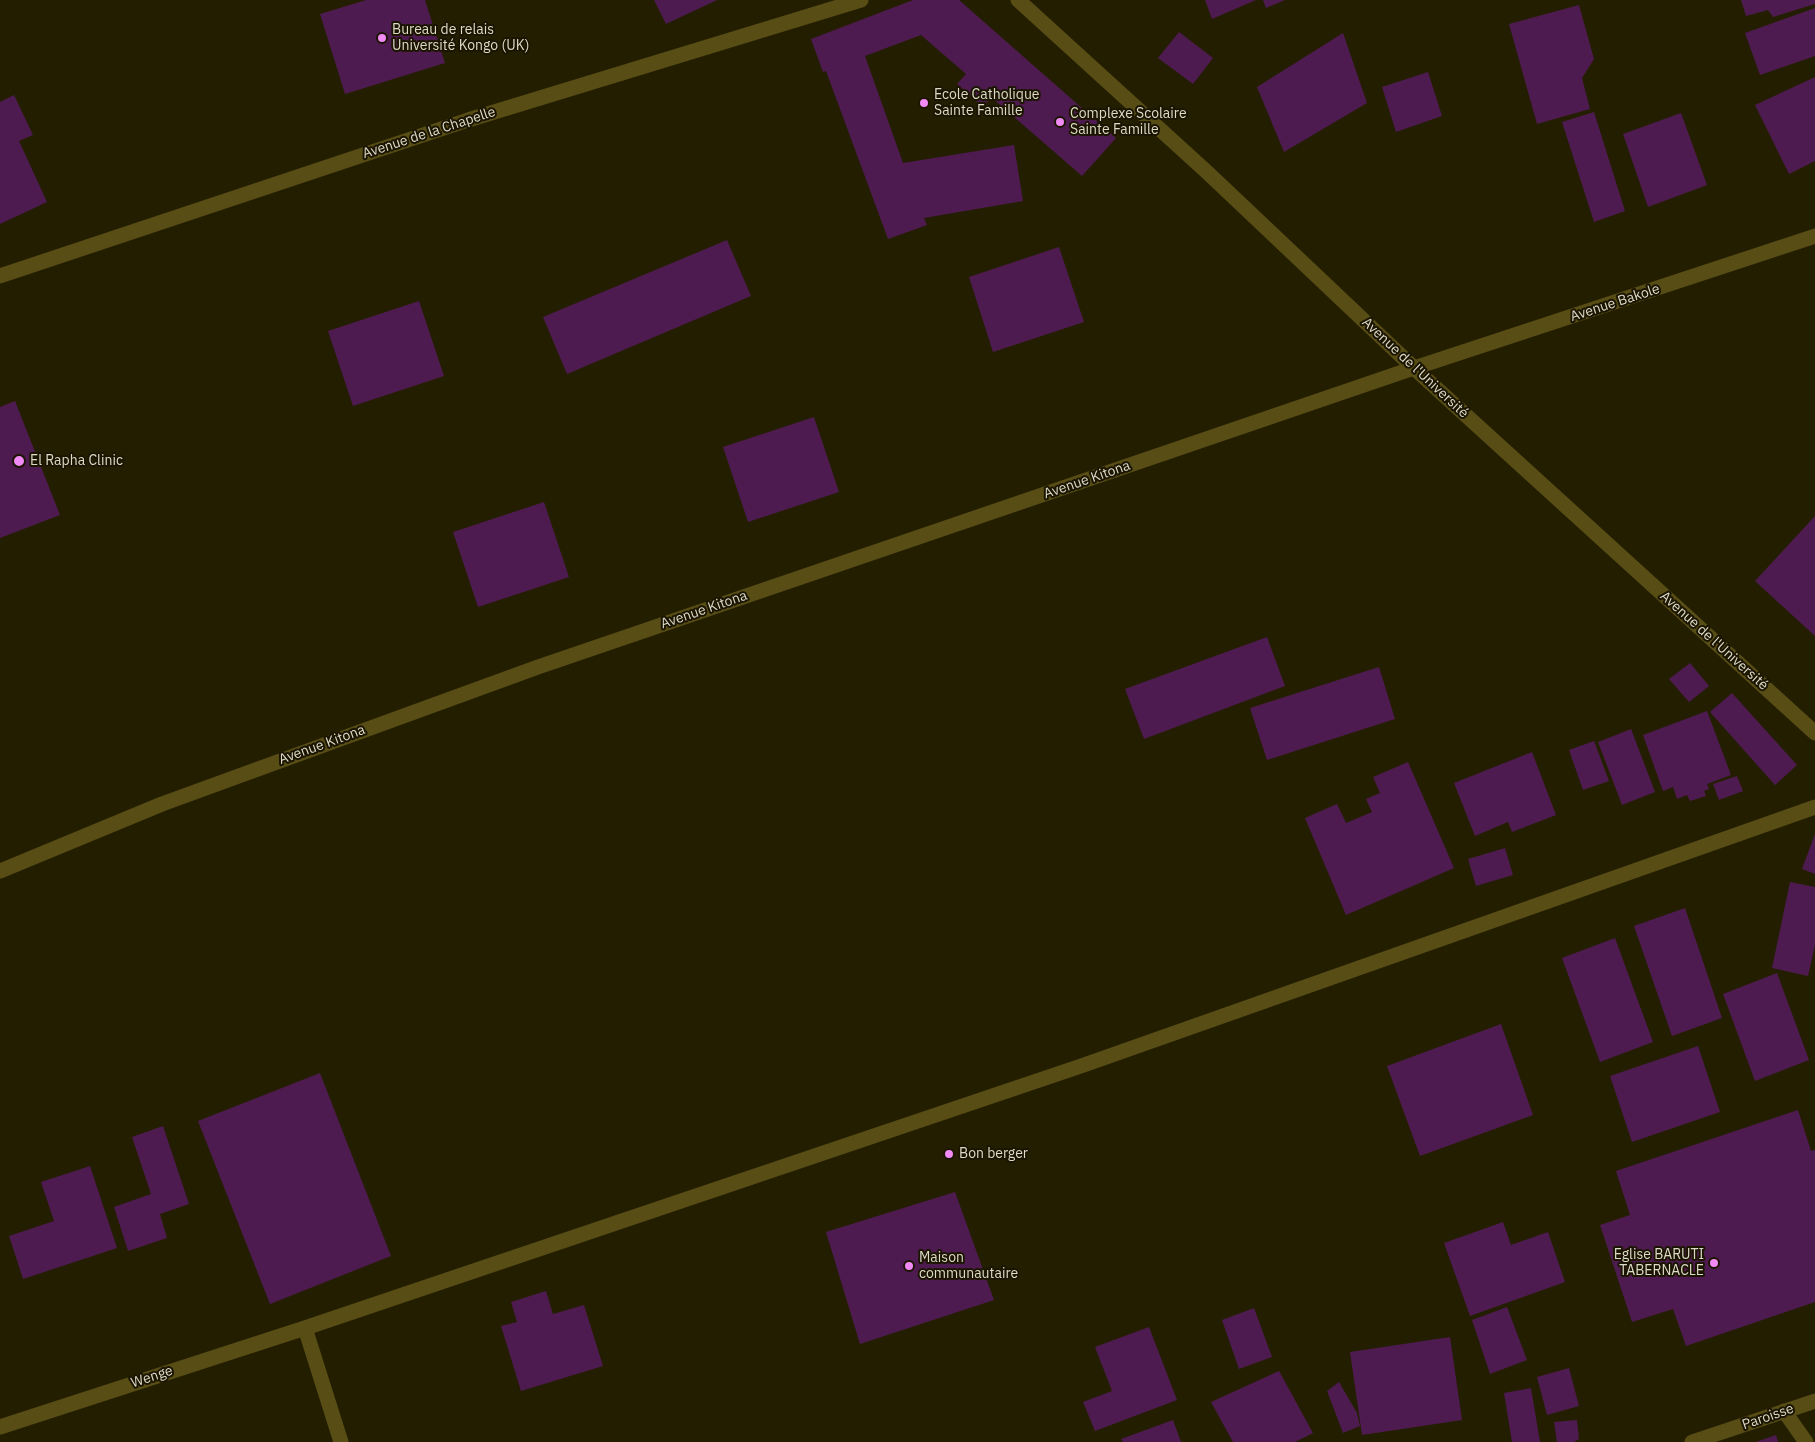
<!DOCTYPE html>
<meta charset="utf-8">
<style>
body{margin:0}
canvas{display:block;background:#241e01}
</style>
<canvas width="1815" height="1442"></canvas>
<script>
const g = document.querySelector('canvas').getContext('2d');
g.lineJoin = 'round';
function fillPath(path, color) {
  g.fillStyle = color;
  g.fill(path, 'evenodd');
}
function stroke(path, color, width, dash) {
  g.strokeStyle = color;
  g.lineWidth = width;
  g.lineCap = dash ? 'butt' : 'round';
  g.setLineDash(dash || []);
  g.stroke(path);
}
function write(font, color, halo, rows, align = 'center') {
  g.font = font + ' "IBM Plex Sans",sans-serif';
  g.lineWidth = 4;
  g.setLineDash([]);
  g.textBaseline = 'middle';
  g.strokeStyle = halo;
  g.fillStyle = color;
  for (const [text, x, y, turn = 0] of rows) {
    g.save();
    g.translate(x, y);
    g.rotate((+turn || 0) * Math.PI / 180);
    g.textAlign = isNaN(turn) ? turn : align;
    if (halo) g.strokeText(text, 0, 0);
    g.fillText(text, 0, 0);
    g.restore();
  }
}
fillPath(new Path2D(`
 M366,0h59l20,63 -100,31 -25,-80z
 M654,0h63l-51,24z
 M913,0h46l157,138 -34,38 -91,-79 -8,10 -26,-23 9,-10 -45,-39 -56,21 38,107 111,-18 9,56 -99,17 3,7 -39,14 -62,-168 -3,1 -12,-33z
 M1205,0h51l-44,19z
 M1263,0h22l-19,8z
 M1741,0h74v4l-42,13 -5,-7 -22,6z
 M1579,5l15,54 -12,19 8,31 -53,15 -28,-100z
 M1815,8v48l-55,19 -15,-42z
 M1179,32l34,26 -20,26 -35,-26z
 M1343,33l24,70 -83,49 -27,-65z
 M1428,72l14,44 -46,16 -14,-45z
 M1815,77v84l-26,13 -34,-69z
 M14,95l19,40 -14,6 28,61 -47,22v-122z
 M1594,112l31,99 -31,11 -32,-100z
 M1681,113l26,72 -59,22 -25,-73z
 M727,240l24,56 -184,78 -24,-57z
 M1059,247l25,75 -91,30 -24,-75z
 M419,301l25,75 -91,30 -25,-75z
 M15,401l45,114 -60,23v-131z
 M814,417l25,75 -91,30 -25,-75z
 M544,502l25,75 -91,30 -25,-75z
 M1815,516v120l-60,-55z
 M1267,637l18,49 -141,53 -19,-50z
 M1690,663l19,23 -20,16 -20,-23z
 M1379,667l16,52 -128,41 -17,-52z
 M1732,693l65,72 -22,20 -65,-73z
 M1707,711l24,64 -24,9 2,5 -5,2 2,5 -16,5 -3,-6 -10,4 -4,-12 -10,4 -20,-56z
 M1631,729l24,63 -33,13 -24,-63z
 M1594,741l15,40 -26,9 -14,-40z
 M1532,752l24,63 -44,17 -4,-10 -33,14 -21,-53z
 M1408,762l46,106 -108,47 -41,-97 32,-14 9,19 26,-11 -6,-13 14,-6 -7,-16z
 M1737,776l6,15 -24,9 -6,-16z
 M1815,834v40l-13,-5z
 M1505,848l8,27 -37,11 -8,-27z
 M1790,882l25,5v58l-7,31 -36,-8z
 M1685,908l37,110 -50,18 -38,-110z
 M1615,938l38,104 -53,20 -38,-104z
 M1777,973l32,87 -54,21 -32,-87z
 M1501,1024l32,91 -113,41 -33,-90z
 M1698,1046l22,66 -88,30 -22,-66z
 M320,1073l71,183 -121,48 -72,-183z
 M1798,1110l13,41 4,-1v152l-129,44 -13,-37 -41,13 -32,-97 30,-10 -14,-44z
 M163,1126l26,78 -29,10 7,24 -39,13 -14,-44 37,-13 -19,-57z
 M90,1166l27,82 -94,31 -14,-43 45,-15 -13,-39z
 M955,1192l39,108 -134,44 -34,-112z
 M1503,1222l8,23 37,-13 17,50 -95,34 -26,-73z
 M546,1291l7,23 31,-9 19,61 -82,25 -20,-65 16,-4 -6,-20z
 M1507,1307l20,53 -37,14 -18,-54z
 M1254,1308l18,49 -33,12 -17,-49z
 M1149,1327l28,73 -82,31 -12,-29 29,-11 -17,-44z
 M1450,1337l12,83 -100,15 -12,-83z
 M1569,1368l10,38 -32,9 -10,-38z
 M1279,1371l34,62 -18,9h-62l-22,-40z
 M1339,1382l18,31 3,13 -17,7 -16,-42z
 M1531,1388l9,54h-28l-8,-49z
 M1173,1420l8,22h-58l-2,-3z
 M1577,1420l2,19 -5,3h-17l-3,-20z
 M1776,1435l2,7h-22z`), '#4d1b4f');
stroke(new Path2D(`
 M1018,0l190,173 206,195 401,365
 M0,276l468,-156 393,-120
 M0,871l162,-67 376,-137 876,-299 401,-132
 M305,1328l36,114
 M1784,1411l22,31
 M0,1427l305,-99 776,-262 734,-259
 M1692,1442l123,-41`), '#574d15', 15);
for (const [x, y, r, color] of [
 [382,38,5,"#f18af4"],
 [924,103,5,"#f18af4"],
 [1060,122,5,"#f18af4"],
 [19,461,6,"#f18af4"],
 [949,1154,5,"#f18af4"],
 [1714,1263,5,"#f18af4"],
 [909,1266,5,"#f18af4"]
]) {
  const dot = new Path2D();
  dot.arc(x, y, r, 0, 2 * Math.PI);
  g.fillStyle = color;
  g.fill(dot);
  stroke(dot, '#1b1500', 2);
}
write('14px', '#dddac9', '#1b1500', [
 ["Bureau de relais",392,30],
 ["Université Kongo (UK)",392,46],
 ["Ecole Catholique",934,95],
 ["Sainte Famille",934,111],
 ["Complexe Scolaire",1070,114],
 ["Sainte Famille",1070,130],
 ["El Rapha Clinic",30,461],
 ["Bon berger",959,1154],
 ["Eglise BARUTI",1704,1255,"right"],
 ["TABERNACLE",1704,1271,"right"],
 ["Maison",919,1258],
 ["communautaire",919,1274]
], 'left');
write('14px', '#dddac9', '#1b1500', [
 ["Avenue de la Chapelle",429,133,-18],
 ["Avenue Bakole",1615,303,-18],
 ["Avenue de l'Université",1415,368,43],
 ["Avenue Kitona",1087,480,-19],
 ["Avenue Kitona",704,610,-19],
 ["Avenue de l'Université",1714,641,42],
 ["Avenue Kitona",322,745,-20],
 ["Wenge",152,1377,-18],
 ["Paroisse",1768,1417,-19]
]);
</script>
